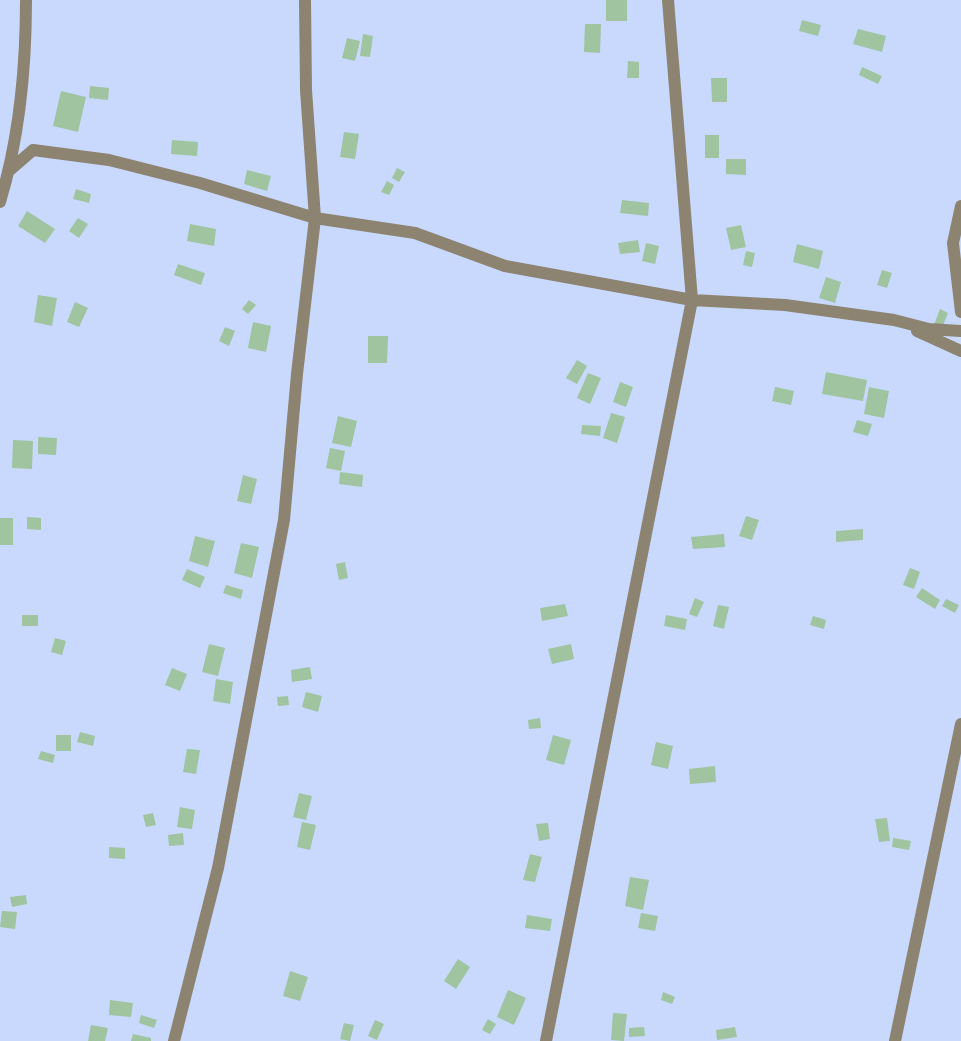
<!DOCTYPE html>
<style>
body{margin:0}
canvas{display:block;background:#c8d9fd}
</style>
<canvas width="961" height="1041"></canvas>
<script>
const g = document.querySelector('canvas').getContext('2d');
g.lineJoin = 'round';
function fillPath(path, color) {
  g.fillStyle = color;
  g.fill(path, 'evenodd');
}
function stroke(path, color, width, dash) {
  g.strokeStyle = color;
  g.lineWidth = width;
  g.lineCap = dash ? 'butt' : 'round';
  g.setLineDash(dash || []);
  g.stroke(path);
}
fillPath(new Path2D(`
 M606,0h21v21h-21z
 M802,20l19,5 -3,11 -19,-5z
 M585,24h16l-1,29 -16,-1z
 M858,29l28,7 -4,16 -29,-8z
 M363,34l10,2 -3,21 -10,-1z
 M347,38l13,3 -5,20 -13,-3z
 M628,61l11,1v16h-12z
 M862,67l20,9 -4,8 -19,-9z
 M711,78h16v24h-15z
 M90,86l19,2 -1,12 -19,-2z
 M61,91l25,6 -8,35 -25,-6z
 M344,132l15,2 -4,25 -15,-2z
 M705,135h14v23h-14z
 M172,140l26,2 -1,14 -26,-2z
 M726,159h20v16l-20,-1z
 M397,168l8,4 -6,10 -7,-4z
 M247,170l24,6 -4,15 -23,-7z
 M387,181l7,4 -5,10 -8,-3z
 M76,189l15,5 -2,9 -16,-4z
 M622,200l27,3 -1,13 -28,-3z
 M27,211l28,18 -10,14 -27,-17z
 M78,218l10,6 -9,14 -10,-7z
 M190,224l26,5 -2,17 -27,-5z
 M741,225l5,22 -15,3 -5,-22z
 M638,240l2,12 -20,2 -2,-11z
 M646,243l13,3 -4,18 -13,-3z
 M797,244l26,7 -4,18 -26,-7z
 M746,251l9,2 -3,14 -9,-2z
 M178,264l27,9 -4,12 -27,-10z
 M882,270l10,3 -5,15 -10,-3z
 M826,277l15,5 -6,21 -16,-5z
 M38,295l19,3 -5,28 -18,-4z
 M249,300l7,5 -8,9 -6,-5z
 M75,302l13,6 -9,19 -12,-5z
 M940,309l8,4 -6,15 -8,-3z
 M253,322l18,4 -5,26 -18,-4z
 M225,327l10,4 -6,15 -10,-5z
 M368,336h20l-1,27h-19z
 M577,360l10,6 -10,18 -11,-6z
 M826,372l41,8 -4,21 -41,-7z
 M588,373l13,5 -11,26 -13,-6z
 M620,382l13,5 -7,20 -13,-5z
 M775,387l19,4 -3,14 -19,-4z
 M869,387l20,4 -5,27 -20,-4z
 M611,413l14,4 -8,26 -14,-5z
 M338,416l19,5 -6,26 -19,-4z
 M857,420l15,4 -4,12 -15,-4z
 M582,425l19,1 -1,10 -19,-2z
 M38,437l19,1 -1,17 -18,-1z
 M13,440l20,1 -1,28 -20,-1z
 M330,448l15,3 -4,20 -15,-3z
 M340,472l23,3 -1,12 -23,-3z
 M243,475l14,4 -6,25 -14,-3z
 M746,516l13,4 -7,20 -13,-4z
 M27,517l14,1v12l-14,-1z
 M0,518h13v27h-13z
 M863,529v11l-27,2v-11z
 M724,534l1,13 -32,2 -2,-12z
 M195,536l20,5 -7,26 -19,-6z
 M241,543l18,4 -7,31 -18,-5z
 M345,562l3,16 -9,2 -3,-16z
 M910,568l10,4 -6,17 -11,-4z
 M187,569l18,8 -5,11 -18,-8z
 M226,585l17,5 -2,9 -18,-6z
 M922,588l18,12 -5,9 -19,-12z
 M695,598l9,4 -7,15 -8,-3z
 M946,599l13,6 -4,8 -13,-7z
 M565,604l3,12 -26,5 -2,-13z
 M718,605l11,2 -5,22 -11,-3z
 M22,615h16v11h-16z
 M666,615l21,4 -2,11 -21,-4z
 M813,616l13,4 -2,9 -14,-4z
 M55,638l11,3 -4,14 -11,-3z
 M209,644l16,4 -7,28 -16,-4z
 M571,644l3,15 -22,5 -4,-15z
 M310,667l2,12 -20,3 -1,-12z
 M172,668l15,6 -7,17 -15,-6z
 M216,679l17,3 -3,22 -17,-3z
 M306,692l16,4 -4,16 -16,-5z
 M288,696l1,9 -11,1 -1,-9z
 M540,718l1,10 -12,1 -1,-9z
 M80,732l15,4 -2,10 -16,-4z
 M56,735h15v16h-15z
 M553,735l18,5 -7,25 -18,-5z
 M656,742l17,4 -5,23 -17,-4z
 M187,749l13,1 -4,24 -13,-2z
 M41,751l14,4 -2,8 -15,-4z
 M715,766l1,16 -26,2 -1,-15z
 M299,793l13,3 -6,24 -13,-3z
 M180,807l15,3 -3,19 -15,-2z
 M153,813l3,12 -10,2 -3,-12z
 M887,818l3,23 -11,1 -4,-23z
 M302,822l14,3 -6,25 -13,-3z
 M548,823l2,16 -11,2 -3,-17z
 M183,833l1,12 -15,1 -1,-11z
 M893,838l18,3 -2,9 -17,-3z
 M109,847l16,1v11l-16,-1z
 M530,854l12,3 -7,25 -12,-2z
 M630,877l19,3 -6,30 -18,-4z
 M26,895l1,9 -15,3 -2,-10z
 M2,911l15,1 -2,17 -15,-2z
 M641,913l17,3 -3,15 -17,-3z
 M527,915l25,4 -2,12 -25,-3z
 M458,959l12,8 -14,22 -12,-8z
 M290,971l18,6 -8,24 -17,-5z
 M508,990l18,8 -12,27 -17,-8z
 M663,992l12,5 -3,7 -11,-4z
 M110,1000l23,3 -2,14 -22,-2z
 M613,1013l14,1 -3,27 -13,-1z
 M141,1015l16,5 -3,8 -15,-5z
 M488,1019l8,5 -6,10 -8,-4z
 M375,1020l9,4 -7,16 -9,-4z
 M344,1023l10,2 -4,16 -10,-2z
 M91,1025l17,3 -3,13h-17z
 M644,1027l1,9 -16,1v-9z
 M735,1027l2,10 -20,3 -1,-10z
 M133,1034l18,4v3h-20z`), '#9fc49f');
stroke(new Path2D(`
 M10,170l23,-20 76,10 91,23 115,35 100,15 90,33 187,34 93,5 109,15 35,9 32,2
 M0,202c19,-63 26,-136 26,-202
 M961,206l-8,37 8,69
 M917,331l44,20
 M174,1041l44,-173 66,-348 13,-146 18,-156 -9,-128 -1,-90
 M546,1041l146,-741 -24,-300
 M895,1041l66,-317`), '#8c8370', 12);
</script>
